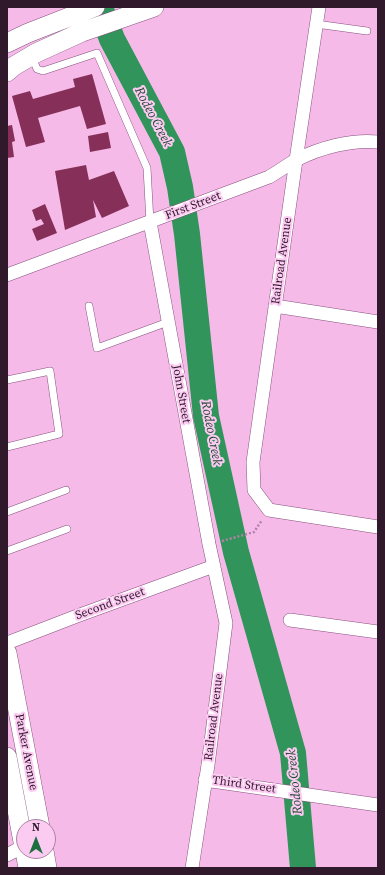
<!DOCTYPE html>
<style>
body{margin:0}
#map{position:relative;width:385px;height:875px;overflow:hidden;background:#f6bae9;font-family:"Source Serif 4",serif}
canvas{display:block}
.frame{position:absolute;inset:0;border:8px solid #2f192b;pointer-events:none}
.north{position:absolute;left:16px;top:819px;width:40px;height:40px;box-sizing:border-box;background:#fccbf2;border:1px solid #aa84a2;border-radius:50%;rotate:0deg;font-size:11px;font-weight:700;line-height:16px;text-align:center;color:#2f192b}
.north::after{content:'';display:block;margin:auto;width:14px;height:18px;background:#1d6f40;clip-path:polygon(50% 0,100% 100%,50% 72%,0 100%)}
</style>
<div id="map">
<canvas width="385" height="875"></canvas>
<div class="frame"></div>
<div class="north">N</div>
</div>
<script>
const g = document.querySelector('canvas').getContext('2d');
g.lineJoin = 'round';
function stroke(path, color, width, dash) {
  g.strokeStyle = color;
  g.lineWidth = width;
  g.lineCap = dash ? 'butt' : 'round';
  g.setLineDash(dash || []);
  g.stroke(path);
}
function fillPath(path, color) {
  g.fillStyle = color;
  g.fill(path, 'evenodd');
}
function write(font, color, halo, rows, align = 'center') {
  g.font = font + ' "Source Serif 4",serif';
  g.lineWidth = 4;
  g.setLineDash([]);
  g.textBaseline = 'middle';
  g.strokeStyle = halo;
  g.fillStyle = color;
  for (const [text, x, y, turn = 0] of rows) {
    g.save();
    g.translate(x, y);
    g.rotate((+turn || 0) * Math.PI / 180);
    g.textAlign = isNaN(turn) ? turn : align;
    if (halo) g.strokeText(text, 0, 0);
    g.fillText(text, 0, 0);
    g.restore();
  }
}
stroke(new Path2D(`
 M100,7l12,32 60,113 8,35 7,47 19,182 30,136 57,201 10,115`), '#31945a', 26);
fillPath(new Path2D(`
 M92,74l14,50 -19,5 -7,-23 -42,12 7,24 -19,5 -14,-51 18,-5 3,8 42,-12 -2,-8z
 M12,125l3,16 -3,1 2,15 -7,1v-32z
 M108,132l3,16 -21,4 -2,-16z
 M86,165l3,15 25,-9 15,35 -27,12 -9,-18 3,17 -31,13 -10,-59z
 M45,204l12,29 -20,8 -5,-12 12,-5 -3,-5 -5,2 -4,-11z`), '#862f59');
const lane = new Path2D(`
 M316,24l51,7
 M32,57l5,12 6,2 54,-18 50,115 3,54
 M89,306l8,42 71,-26
 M7,380l43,-9 9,63 -52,13
 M7,512l59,-22
 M7,551l60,-22`);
const street = new Path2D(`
 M319,7l-23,153 -43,302 1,28 15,20 109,17
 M150,222l59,322 17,79 -18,142 -16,103
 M7,275l262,-98c9,-5 18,-12 27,-17 23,-12 56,-21 82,-18
 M275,306l103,16
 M290,620l88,12
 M7,643l70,-27 137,-50
 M205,780l173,25
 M7,855l17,-9`);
const secondary = new Path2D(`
 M7,43l21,-10 67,-26
 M7,72l7,-6 22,-13 46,-21 72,-25
 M7,653l33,174
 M7,757l17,90
 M25,851l3,17
 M44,851l3,17`);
stroke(lane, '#87527e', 8);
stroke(street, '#87527e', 14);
stroke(secondary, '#87527e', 20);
stroke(new Path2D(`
 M222,541l32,-9 8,-12`), '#b182a7', 2.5, [2, 2]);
stroke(lane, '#fff', 7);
stroke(street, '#fff', 13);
stroke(secondary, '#fff', 19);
write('12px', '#2f192b', '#fccbf2', [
 ["First Street",193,206,-21],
 ["Railroad Avenue",282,261,-82],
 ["John Street",181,394,80],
 ["Second Street",110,604,-20],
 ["Railroad Avenue",214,717,-83],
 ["Parker Avenue",26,752,79],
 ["Third Street",244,785,8]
]);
write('italic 13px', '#1f472d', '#fccbf2', [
 ["Rodeo Creek",153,117,62],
 ["Rodeo Creek",211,433,79],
 ["Rodeo Creek",295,782,-96]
]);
</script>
